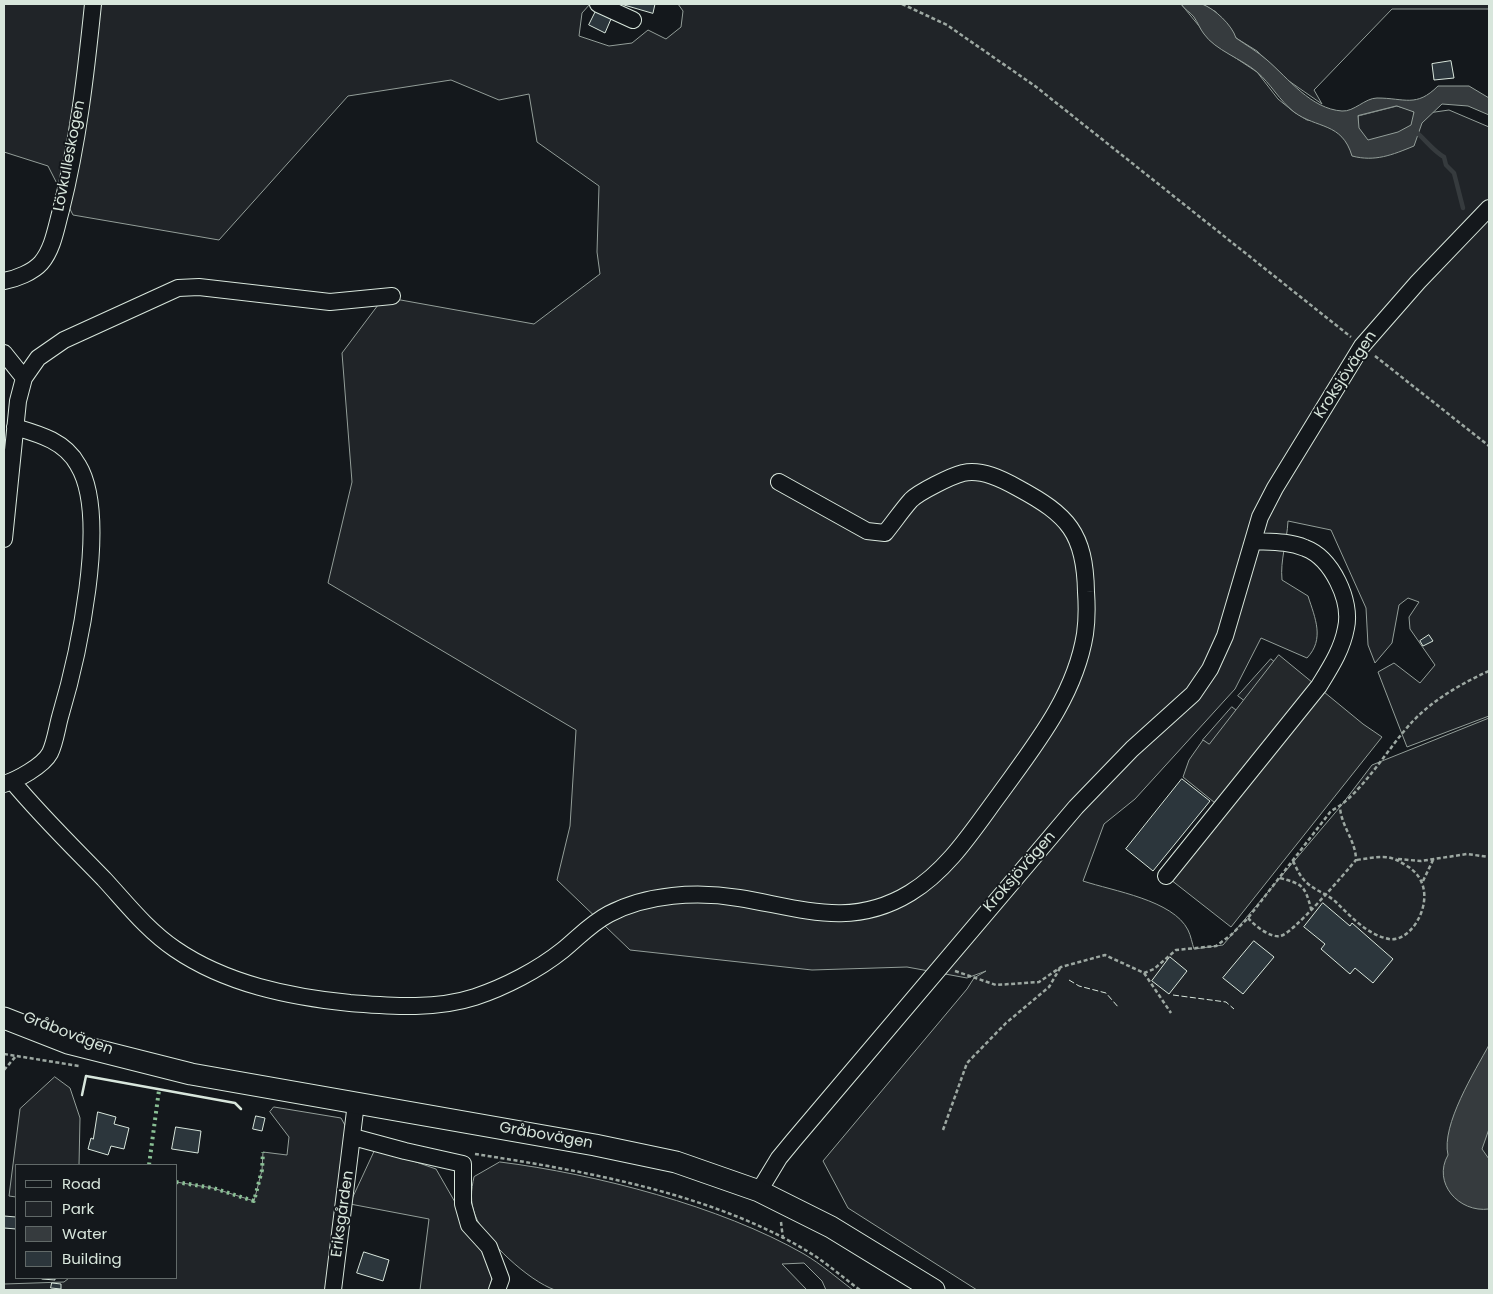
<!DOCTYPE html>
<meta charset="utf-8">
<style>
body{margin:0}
#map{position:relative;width:1493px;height:1294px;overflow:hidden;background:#14181c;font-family:Poppins,sans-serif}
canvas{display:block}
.frame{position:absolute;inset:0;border:5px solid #d8e6dc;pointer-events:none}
.legend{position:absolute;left:15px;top:1164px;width:162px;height:115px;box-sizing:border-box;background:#14181c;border:1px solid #626a69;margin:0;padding:6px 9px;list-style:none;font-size:15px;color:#d8e6dc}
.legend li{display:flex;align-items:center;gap:10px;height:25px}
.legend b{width:25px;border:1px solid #626a69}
</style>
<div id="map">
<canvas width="1493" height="1294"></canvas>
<div class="frame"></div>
<ul class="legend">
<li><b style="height:6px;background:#14181c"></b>Road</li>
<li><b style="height:14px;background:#202428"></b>Park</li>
<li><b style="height:14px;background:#363b3e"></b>Water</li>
<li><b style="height:14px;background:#2c363c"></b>Building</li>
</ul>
</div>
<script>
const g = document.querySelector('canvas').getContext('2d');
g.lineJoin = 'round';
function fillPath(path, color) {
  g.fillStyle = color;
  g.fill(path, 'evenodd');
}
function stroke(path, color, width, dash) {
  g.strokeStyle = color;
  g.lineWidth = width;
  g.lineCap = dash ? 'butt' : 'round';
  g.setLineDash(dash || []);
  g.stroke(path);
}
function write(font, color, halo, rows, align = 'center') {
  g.font = font + ' Poppins,sans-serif';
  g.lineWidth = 4;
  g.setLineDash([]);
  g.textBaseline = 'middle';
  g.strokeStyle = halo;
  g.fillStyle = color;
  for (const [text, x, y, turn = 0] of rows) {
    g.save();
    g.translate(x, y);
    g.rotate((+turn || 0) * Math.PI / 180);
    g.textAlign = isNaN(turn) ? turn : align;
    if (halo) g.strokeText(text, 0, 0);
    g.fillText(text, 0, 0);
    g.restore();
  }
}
const green = new Path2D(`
 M4,4h586l-8,9 -3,23 30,10 23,-3 16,-13 18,9 15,-12 2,-16 -5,-7h503l32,39 44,29 21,27 16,13 13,8 51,3v-7l39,-10 17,5v4l35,-5 40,17v589l-82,31 -29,-75 16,-9 26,20 15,-18 -25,-36 -1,-12 10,-15 -11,-4 -9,7 -7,38 -17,20 -7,-18 -2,-37 -35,-78 -43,-9c-1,21 -8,39 -6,59l26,16c7,22 17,43 -1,62l-46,-20 -26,51 -100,110 -31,25 -21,57c30,10 90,19 105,49 3,6 4,13 6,19l29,-4 117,-138 32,-42 117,-47v572h-512l-129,-82 -25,-47 144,-172 7,-11 12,-7 -19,7 -60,-11 -95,3 -182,-20 -73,-70 13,-54 6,-96 -248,-147 24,-101 -10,-129 42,-56 150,27 66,-50 -3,-22 2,-66 -62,-44 -8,-48 -30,6 -48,-20 -103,16 -129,144 -146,-25 -25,-49 -44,-14z
 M1202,4h287v5h-97l-78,81 8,14 -36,-25 -29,-28 -21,-13 -20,-26z
 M1271,659l17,14 -31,37 -19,-14z
 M1232,707l17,13 -28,35 -18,-15z
 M55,1077l15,11 10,30 -1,47h3h-66v32l-7,-1 11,-87z
 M274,1107l67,11 6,11 -21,161h-322v-6l60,-2 5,-4h107v-96l37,6 41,13 8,-31 1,-18 24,3 2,-18 -19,-25z
 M376,1148l60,21 58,101 -5,20h-69l9,-71 -79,-15z
 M500,1162c96,12 220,44 304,92 17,10 33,24 49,36h-27l-4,-9 -18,-18 -22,1 25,26h-252c-26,-9 -70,-49 -80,-75 -5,-13 -4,-25 -1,-38z`);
fillPath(green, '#202428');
stroke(green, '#939e99', 1);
const parking = new Path2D(`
 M1279,655l84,69 19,13 -151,190 -65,-51 54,-69 -37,-30 6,-17 14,-20 6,4z`);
fillPath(parking, '#24282b');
stroke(parking, '#939e99', 1);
const water = new Path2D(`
 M1181,4c6,0 16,-2 21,0 13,5 30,21 34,34 10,7 22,14 31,22 21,18 44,49 75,51 12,1 23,-13 35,-13 28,0 39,10 61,-12h31l20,12v17l-21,-9 -26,-2 -20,19 -8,23c-22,9 -39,16 -62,10 -10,-34 -35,-27 -58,-44 -15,-12 -23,-28 -37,-40 -15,-13 -42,-22 -53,-38 -4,-5 -6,-11 -10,-17 -4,-5 -9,-7 -13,-13zM1397,106l17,6 -3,13 -13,7 -30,8 -9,-12 -1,-12z
 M1489,1045v84l-7,20 7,10v50c-30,4 -57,-26 -41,-54 -7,-30 27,-84 41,-110z`);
fillPath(water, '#363b3e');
stroke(water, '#939e99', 1);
stroke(new Path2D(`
 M1415,131c10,8 18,20 29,26l2,8 8,8 9,35`), '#363b3e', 4.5);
const building = new Path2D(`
 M621,4h34l-2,9z
 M596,11l15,8 -6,14 -16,-8z
 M1451,61l3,17 -20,2 -2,-16z
 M1429,635l4,6 -10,5 -3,-5z
 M1182,779l28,22 -57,70 -27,-22z
 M1323,903l27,23 2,-3 41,36 -20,24 -18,-15 -5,6 -29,-25 4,-5 -21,-17z
 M1254,941l20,16 -31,37 -20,-16z
 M1170,957l17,14 -18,23 -17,-13z
 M98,1112l18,5 -2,7 15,4 -5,21 -13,-3 -3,9 -20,-6 3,-11 2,1z
 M256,1116l9,2 -3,13 -9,-2z
 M176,1127l25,4 -3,22 -26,-4z
 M4,1216l12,1v12l-12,-1z
 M364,1252l25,8 -6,21 -26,-8z
 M42,1278h13v2l-13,-1z
 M52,1283l9,1v5l-10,-1z`);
fillPath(building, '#2c363c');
stroke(building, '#d8e6dc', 1);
const minor = new Path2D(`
 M598,4l35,16
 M4,281c12,-2 29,-9 37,-18 12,-14 15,-35 20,-53 17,-67 25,-137 32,-206
 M4,353l20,25
 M4,539l14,-138 6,-23 14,-20 26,-18 114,-52 21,-1 131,15 62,-6
 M12,781c29,35 61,66 92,98 23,25 43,51 71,70 51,35 115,48 175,54 41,3 85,7 125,-6 30,-10 63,-27 88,-47 16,-13 27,-26 46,-36 38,-20 88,-23 130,-16 62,10 112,31 171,-5 38,-23 63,-63 89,-98 36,-50 76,-99 86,-161 2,-14 2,-28 1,-42 -1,-59 -18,-77 -68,-104 -16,-9 -36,-19 -55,-15 -12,3 -44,19 -52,27 -9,10 -17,22 -26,33l-18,-2 -88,-49
 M4,784c13,-4 39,-18 46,-31 5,-10 7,-25 10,-36 17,-57 50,-200 18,-252 -13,-24 -39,-31 -63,-38
 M1166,876l153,-190c11,-18 23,-36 27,-58 6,-27 -14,-70 -41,-80 -17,-7 -34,-6 -52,-7
 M353,1137l52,14 58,13v40l6,21 20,22 12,32 -4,11
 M759,1191l20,-33 14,-17 283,-334 56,-58 61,-55 17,-25 15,-33 35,-119 15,-29 87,-142 56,-64 71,-74
 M333,1290l23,-187`);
const major = new Path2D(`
 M4,1018l64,25 123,31 404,71 81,17 83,29 72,36 103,63`);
stroke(minor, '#d8e6dc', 18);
stroke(major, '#d8e6dc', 23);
stroke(new Path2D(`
 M902,4l45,21 88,61 316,251
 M1375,356l114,90
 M1398,859l23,2 46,-7 22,3
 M1293,861c4,8 7,16 14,22 9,8 20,11 29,19 15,15 32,33 53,37 25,5 55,-51 18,-73 -8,-5 -14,-9 -24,-9 -9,0 -18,2 -27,3
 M1280,878c22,6 25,7 31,31
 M1423,881l11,-23
 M1248,918c6,7 22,20 32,18 12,-1 65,-63 76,-76 0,-19 -15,-34 -16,-53
 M955,971l41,14 43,-3 22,-15 44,-12 39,18 10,-4 22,-19 40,-4 15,-11 17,-17 83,-107c30,-15 58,-65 82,-90 20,-21 49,-38 76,-50
 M1144,973l27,40
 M4,1054l75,12
 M4,1070l12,-14
 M943,1130l24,-67 39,-40 43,-36 11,-19
 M475,1154c111,17 245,41 340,102 15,10 30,23 45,34
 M781,1222l2,17`), '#9da8a2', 2.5, [4, 2.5]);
stroke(minor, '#14181c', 16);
stroke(major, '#14181c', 21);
stroke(new Path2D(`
 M149,1165l10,-75
 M176,1182l37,6 41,13 8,-31 1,-18`), '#8ac095', 4, [2.5, 4]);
stroke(new Path2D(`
 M1069,980l10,6 27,7 13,15
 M1173,995l53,7 8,7`), '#d8e6dc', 1, [6, 2.5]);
stroke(new Path2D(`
 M82,1095l4,-19 149,27 6,6`), '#d8e6dc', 2.5);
write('15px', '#d8e6dc', '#14181c', [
 ["Lövkulleskogen",70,156,-79],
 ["Kroksjövägen",1346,375,-57],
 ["Kroksjövägen",1020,872,-49],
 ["Gråbovägen",68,1034,21],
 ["Gråbovägen",546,1136,10],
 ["Eriksgården",343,1214,-82]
]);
</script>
